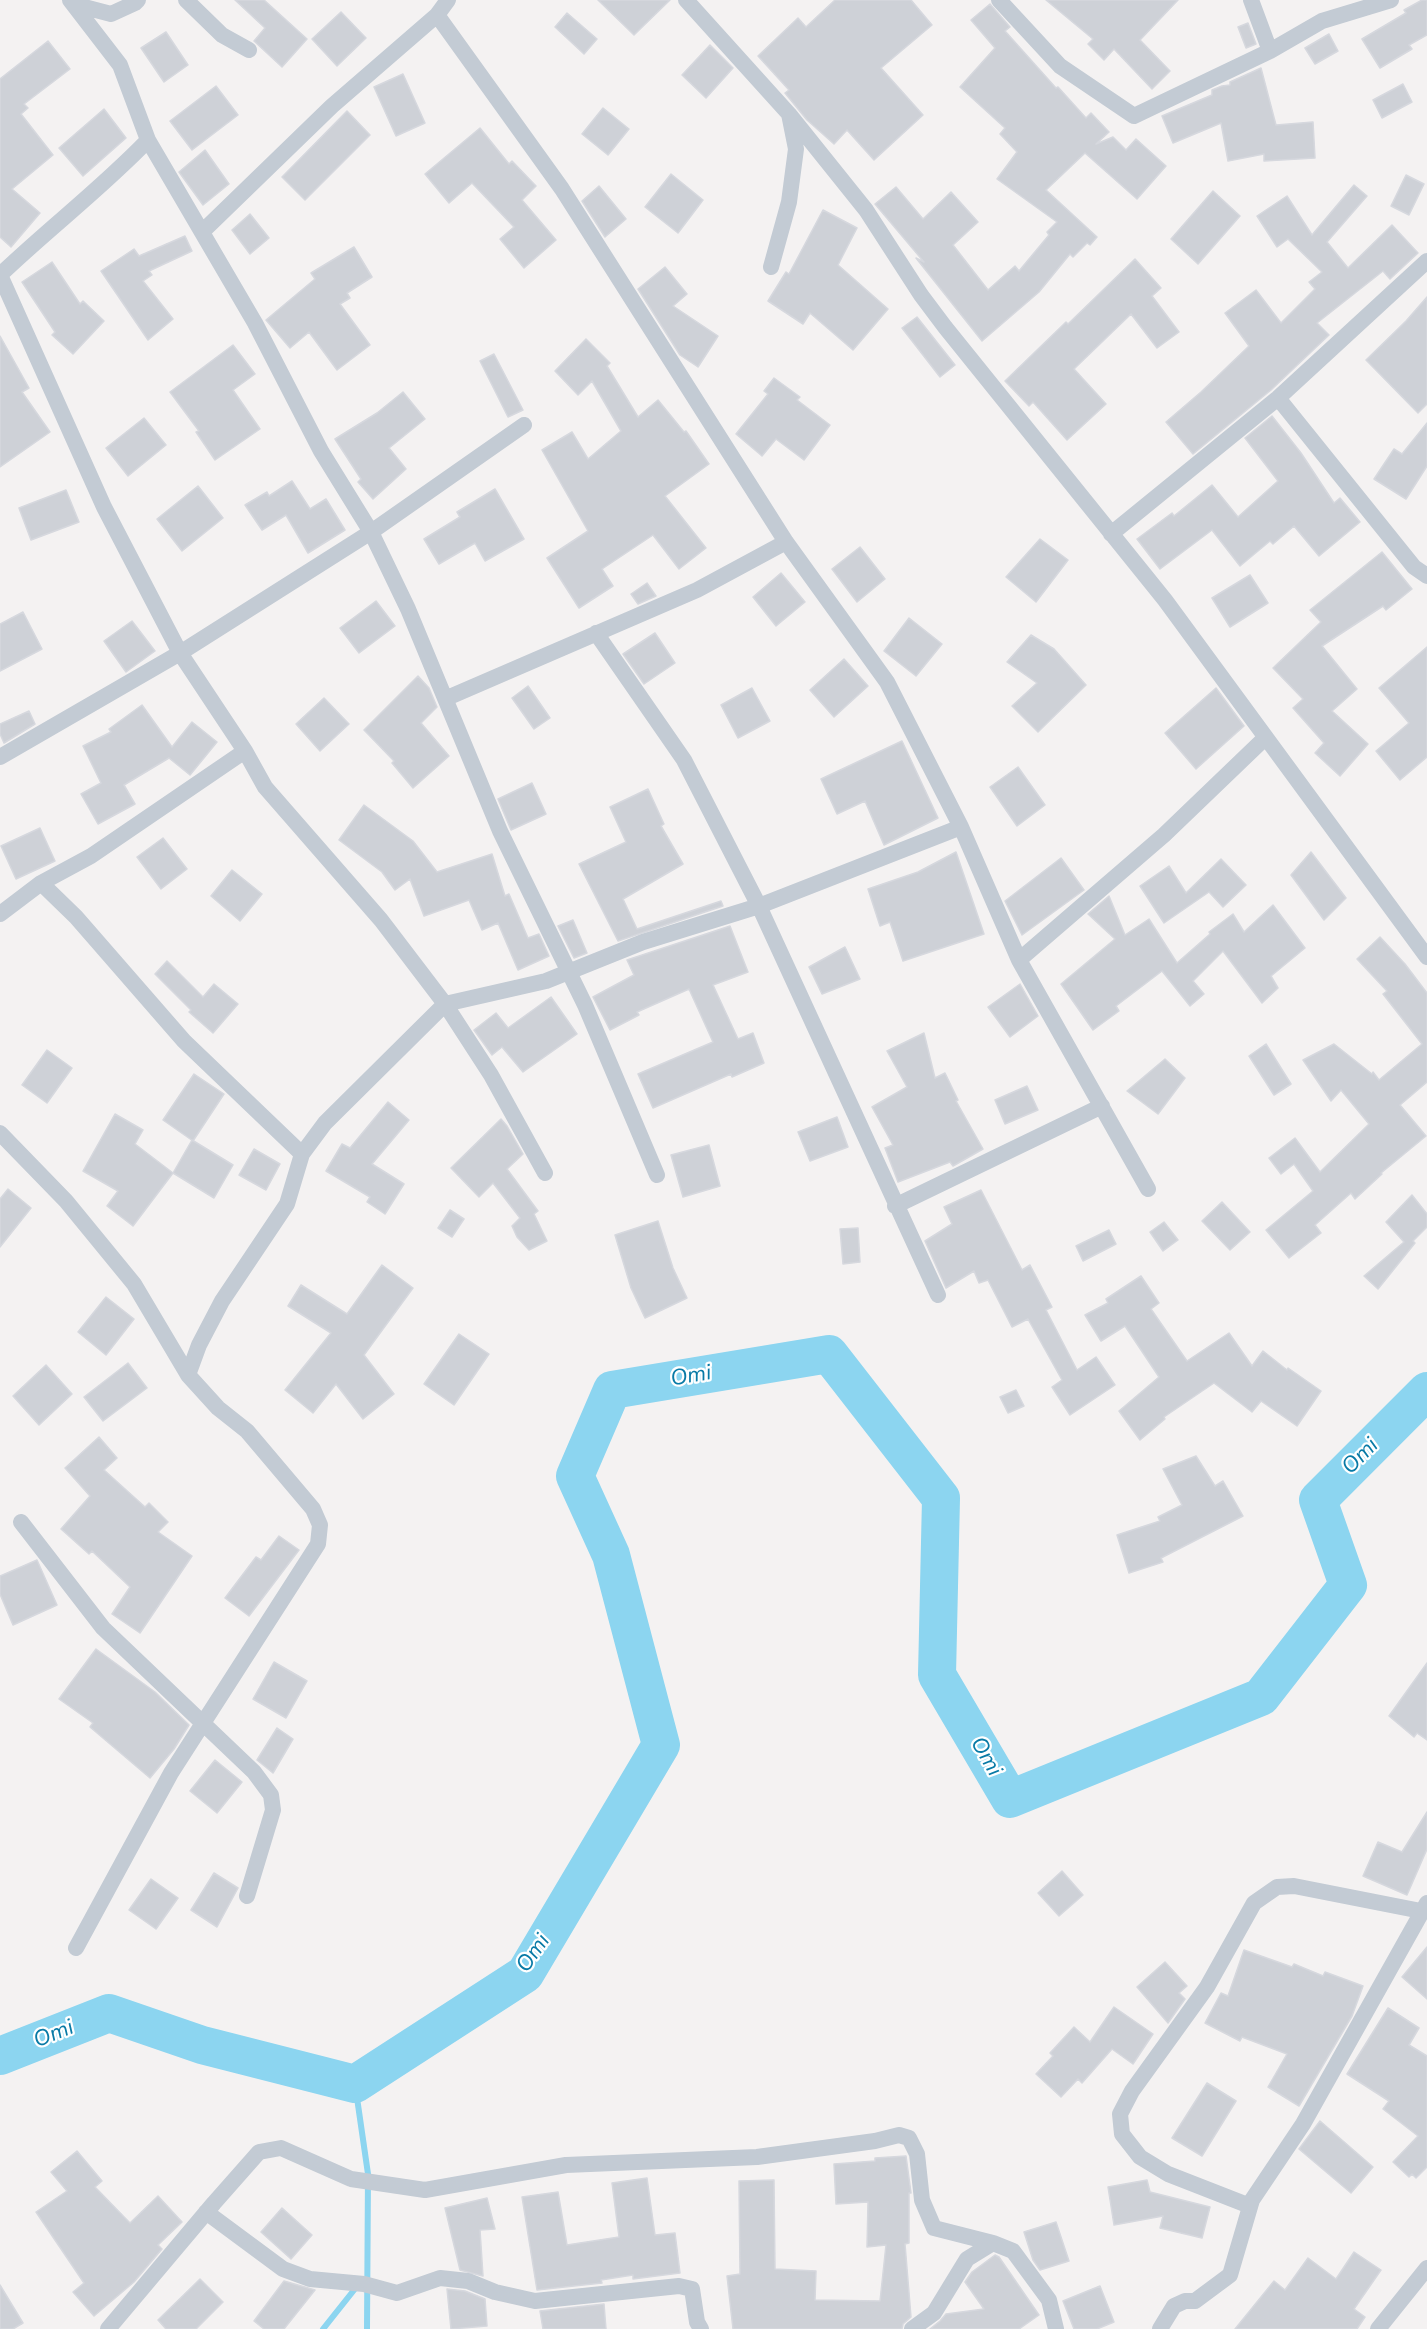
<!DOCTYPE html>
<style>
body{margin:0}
canvas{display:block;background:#f4f2f2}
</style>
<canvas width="1427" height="2329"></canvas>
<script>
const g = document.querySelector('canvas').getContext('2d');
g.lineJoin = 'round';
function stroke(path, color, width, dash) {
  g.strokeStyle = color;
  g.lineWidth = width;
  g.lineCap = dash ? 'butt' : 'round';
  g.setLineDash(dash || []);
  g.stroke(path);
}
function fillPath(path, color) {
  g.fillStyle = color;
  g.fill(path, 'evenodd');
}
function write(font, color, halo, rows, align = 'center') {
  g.font = font + ' "Nunito Sans",sans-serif';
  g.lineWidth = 4.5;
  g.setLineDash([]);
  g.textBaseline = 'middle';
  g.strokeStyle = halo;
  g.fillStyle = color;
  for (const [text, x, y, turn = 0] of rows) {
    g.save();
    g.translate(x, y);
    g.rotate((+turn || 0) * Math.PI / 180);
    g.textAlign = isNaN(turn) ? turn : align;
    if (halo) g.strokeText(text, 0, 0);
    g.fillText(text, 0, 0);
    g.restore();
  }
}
stroke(new Path2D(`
 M355,2084l13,90 -1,155
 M323,2329l35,-44`), '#8cd5f0', 6);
stroke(new Path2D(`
 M0,2056l109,-43 93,32 153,39 170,-110 136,-229 -50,-190 -36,-79 37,-86 217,-36 112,144 -4,177 73,124 251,-102 87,-112 -30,-85 109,-109`), '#8cd5f0', 38);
const building = new Path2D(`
 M235,0h29l43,39 -25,28 -28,-26 11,-13z
 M598,0h72l-36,35z
 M835,0h76l21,25 -51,43 42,47 -49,45 -27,-30 -13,14 -27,-24 -22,-27 4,-3 -31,-34 40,-38 8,9z
 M1046,0h132l-38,40 30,31 -18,18 -38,-40 -10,11 -16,-16 5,-5z
 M1422,0h5v35l-18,10 3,4 -32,19 -18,-29 44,-26 -2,-3z
 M990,4l20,23 -5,4 51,57 2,-1 28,31 5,-5 18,19 -13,12 17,-7 13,13 10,-11 30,27 -29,33 -52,-46 -39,37 51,47 -7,8 -3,-2 -14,14 -3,-3 -31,38 -57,49 -66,-83 8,4 -49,-58 21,-17 27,32 28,-27 27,30 -25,23 35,45 27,-24 4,5 30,-36 -2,-3 10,-10 -60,-43 20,-27 -17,-18 5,-6 -45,-41 35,-39 -24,-28z
 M341,12l25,26 -29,28 -25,-27z
 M567,13l30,26 -13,15 -29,-27z
 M1248,23l8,21 -10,4 -8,-21z
 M166,32l22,33 -24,17 -23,-34z
 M1329,34l9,17 -23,13 -10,-16z
 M48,41l22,28 -46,35 4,4 -7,6 32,41 -41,34 28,24 -29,34 -11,-10v-158z
 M710,45l23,23 -27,30 -24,-23z
 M1261,68l15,57 37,-3 2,36 -51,3v-7l-36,7 -7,-38 -48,20 -11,-27 50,-21v-5l10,-4 8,-1v-3z
 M403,74l22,49 -29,13 -22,-49z
 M1403,84l9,18 -30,16 -9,-18z
 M216,86l22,29 -46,35 -22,-29z
 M603,108l26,21 -21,26 -26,-21z
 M104,109l22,29 -43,38 -24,-28z
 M347,111l23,24 -65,65 -23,-23z
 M480,128l29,36 3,-3 24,25 -14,14 34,40 -32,28 -24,-29 14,-12 -42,-44 -23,20 -24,-29z
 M205,150l24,34 -26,21 -24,-33z
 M671,174l32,26 -25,33 -33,-26z
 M1406,175l18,9 -15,31 -18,-9z
 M1354,185l13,11 -40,46 21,26 44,-43 26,28 -28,26 -7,-8 -66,52 12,12 -58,55 -78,64 -27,-32 35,-30 48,-46 -24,-33 31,-23 25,33 34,-34 -6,-7 13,-10 -34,-33 -11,8 -20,-31 30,-20 25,39z
 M599,186l27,33 -21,18 -23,-36z
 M1213,191l27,25 -42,48 -27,-25z
 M823,210l34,18 -19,37 50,44 -35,41 -43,-37 -7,11 -35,-23 18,-29 3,2z
 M250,214l19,24 -19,16 -18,-24z
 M185,236l7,15 -43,20 3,4 -9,6 30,38 -25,21 -47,-69 33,-22 5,7z
 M354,247l18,30 -25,16 3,5 -10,6 30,41 -33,25 -28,-38 -19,16 -24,-28 49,-41 -4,-6z
 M1135,259l26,29 -9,8 27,36 -22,16 -26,-34 -57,55 32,35 -39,36 -34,-38 -4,4 -24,-25 61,-59 2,2z
 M52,262l28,42 3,-3 21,20 -31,33 -21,-19 3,-3 -33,-50z
 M665,267l22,27 -14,12 45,30 -20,31 -18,-12 -42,-66z
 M1427,297v107l-9,9 -52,-53 40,-39z
 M917,317l38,48 -15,12 -38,-49z
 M0,336l29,52 -7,4 28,40 -50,35z
 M586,339l24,24 -3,3 31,51 20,-17 26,32 2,-1 23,33 -44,32 41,52 -27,21 -26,-34 -51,34 11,17 -34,22 -32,-50 41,-27 -46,-81 30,-18 16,27 33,-28 -29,-50 -14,14 -23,-24z
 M233,345l22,29 -22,16 27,39 -45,31 -19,-28 3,-1 -29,-39z
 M494,354l29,56 -15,7 -28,-56z
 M774,378l26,19 -3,3 33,25 -26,35 -28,-21 -14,17 -26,-22 32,-40 -4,-3z
 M403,392l22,27 -36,29 17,21 -33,30 -15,-17 3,-3 -26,-40 42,-26z
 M1272,416l29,37 33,50 6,-5 20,24 -41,34 -25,-30 -21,18 -3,-3 -30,25 -28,-36 -52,39 -23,-30 35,-26 2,3 38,-31 26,32 40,-36 -33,-43z
 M144,418l22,27 -38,31 -22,-28z
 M1427,423v43l-21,33 -32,-20 20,-30 8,5z
 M292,481l18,28 16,-10 19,31 -37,23 -22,-38 -24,15 -17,-25 22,-13 2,4z
 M198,486l25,32 -41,33 -25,-32z
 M495,489l29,50 -39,22 -10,-18 -36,21 -15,-25 36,-22 -3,-5z
 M66,490l13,32 -48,18 -12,-32z
 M1040,539l28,21 -32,42 -30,-25z
 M860,547l25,32 -28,23 -25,-33z
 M1382,552l30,37 -26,21 -3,-4 -61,40 35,43 -25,22 36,33 -28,32 -25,-23 9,-10 -31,-35 10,-9 -30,-31 48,-46 -11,-12z
 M781,573l24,29 -29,24 -23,-29z
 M1250,575l18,28 -38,24 -18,-29z
 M647,583l9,13 -18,8 -7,-10z
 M376,601l19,25 -36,27 -19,-25z
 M23,612l19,37 -42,22v-47z
 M909,618l33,26 -26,32 -32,-25z
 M132,621l23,30 -29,21 -22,-31z
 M655,633l20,30 -31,21 -21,-30z
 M1031,635l23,14 32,36 -48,47 -26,-26 25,-23 -30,-21z
 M1427,647v110l-27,23 -24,-29 33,-28 -30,-35z
 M844,659l24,27 -34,31 -24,-27z
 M418,676l11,12 8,19 -16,16 28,33 -36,32 -21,-25 2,-2 -30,-31z
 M528,686l22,32 -16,11 -22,-31z
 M752,688l18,33 -32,17 -17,-33z
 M1216,688l28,38 -48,43 -31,-36z
 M324,698l25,26 -29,27 -24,-27z
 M142,705l30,42 20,-25 25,20 -27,33 -21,-17 -45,27 11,19 -37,20 -17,-30 20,-11 -18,-37 28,-14 -2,-3z
 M29,711l6,13 -31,19 -4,-9v-10z
 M902,741l36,77 -54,27 -19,-44 -28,13 -16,-35z
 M1018,767l27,38 -28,21 -27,-39z
 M532,783l14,31 -35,16 -13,-31z
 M648,789l16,35 -3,2 22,38 -60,35 14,30 84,-28 2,5 -105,35 -39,-77 47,-22 -16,-35z
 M364,805l49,36 24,31 55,-18 13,42 4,-2 19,44 11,-4 10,22 -31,14 -20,-47 -16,7 -13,-30 -45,16 -14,-37 -15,11 -13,-18 -43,-32z
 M40,828l15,33 -39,18 -15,-33z
 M163,838l24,31 -26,20 -24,-32z
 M956,852l28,82 -81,27 -13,-39 -10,4 -12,-37 50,-17z
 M1311,852l35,46 -22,22 -33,-45z
 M1061,858l23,32 -62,45 -17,-34z
 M1221,859l25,26 -23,22 -14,-15 -45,31 -24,-37 29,-20 17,27z
 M232,870l30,24 -22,27 -29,-25z
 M1109,896l16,39 24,-16 28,44 33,-29 -1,-2 24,-18 11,18 29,-27 32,43 -34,28 7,12 -16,15 -39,-52 -30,30 11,13 -14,12 -28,-35 -46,35 3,5 -26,19 -32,-46 54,-45 -27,-25z
 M573,920l14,33 -13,5 -16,-32z
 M730,926l18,46 -35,13 25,54 15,-6 11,30 -32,14 -1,-3 -78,34 -15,-34 75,-32 -24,-53 -52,23 2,3 -29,15 -17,-33 41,-22 -7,-15z
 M1380,937l25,27 22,29v89l-27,23 26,31 -45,37 1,1 -27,25 -4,-6 -36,32 6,8 -32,25 -23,-28 47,-39 -19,-27 -13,10 -12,-16 26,-20 25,34 49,-48 -28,-34 -10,11 -28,-41 31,-16 38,30 1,-2 6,8 43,-36 -39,-50 4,-3 -30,-32z
 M845,947l15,32 -38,15 -13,-27z
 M167,961l36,36 11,-13 24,20 -25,29 -24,-21 2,-2 -36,-36z
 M1020,984l18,32 -28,21 -22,-30z
 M551,997l26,37 -54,38 -21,-25 -10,8 -18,-25 22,-17 12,15z
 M924,1033l11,45 10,-5 13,27 -2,1 27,48 -30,17 -3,-4 -52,20 -13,-34 8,-3 -21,-38 35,-20 -20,-36z
 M1266,1044l25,40 -17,11 -25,-39z
 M47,1050l25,18 -25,35 -25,-18z
 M1165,1059l20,19 -27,36 -31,-23z
 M194,1074l30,20 -31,47 -30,-21z
 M1027,1086l11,24 -33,14 -10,-24z
 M388,1102l21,18 -37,44 32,20 -19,30 -18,-12 3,-5 -44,-26 16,-27 8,4z
 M115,1114l28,16 -8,14 38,29 -40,53 -26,-20 11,-15 -35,-20z
 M837,1117l11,30 -38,14 -12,-29z
 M501,1119l6,7 16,28 -16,15 31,42 -4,3 13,27 -18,9 -12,-13 -5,-11 8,-8 -27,-35 -14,14 -28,-29z
 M192,1140l41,25 -19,33 -41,-25z
 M709,1145l11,41 -37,11 -12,-42z
 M254,1149l26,15 -14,26 -27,-15z
 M8,1189l23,19 -31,39v-48z
 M981,1190l41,80 8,-5 22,42 -6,3 31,60 19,-13 19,28 -45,30 -18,-28 10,-7 -34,-61 -16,8 -24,-47 -9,3 -5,-12 -28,17 -21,-47 27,-17 -8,-17z
 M1412,1195l15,19v13l-14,14 2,2 -37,46 -14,-13 40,-34 -18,-20z
 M1222,1202l28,30 -20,18 -28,-29z
 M450,1210l14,9 -12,18 -14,-9z
 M658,1221l15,47 14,30 -42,20 -14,-30 -16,-53z
 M1164,1222l14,18 -15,11 -13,-19z
 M858,1228l2,34 -17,2 -3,-35z
 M1109,1230l7,14 -33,17 -7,-15z
 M382,1265l31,23 -49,67 30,39 -31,25 -27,-35 -23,29 -28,-23 46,-57 -43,-27 13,-21 46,29z
 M1141,1276l18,27 -8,6 36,52 42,-28 23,33 11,-15 24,19 1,-2 33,23 -24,35 -36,-25 -9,11 -38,-29 -50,34 1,2 -25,21 -21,-29 40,-34 -34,-51 -24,15 -16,-26 23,-12 -2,-4z
 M106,1297l28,22 -28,36 -28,-23z
 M459,1334l30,20 -35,51 -30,-21z
 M128,1363l19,25 -44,33 -19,-24z
 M46,1365l26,29 -33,31 -26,-29z
 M1016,1390l8,16 -16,7 -8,-16z
 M99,1437l18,21 -13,12 41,37 4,-4 19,19 -10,10 34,24 -52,77 -28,-19 18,-27 -38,-36 -3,3 -28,-25 29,-33 -25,-28z
 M1196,1456l19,30 8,-5 20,35 -82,42 2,4 -34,11 -12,-38 43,-14 -2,-4 24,-12 -19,-36z
 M279,1536l20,14 -50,66 -24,-18 31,-41 5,3z
 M37,1560l20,45 -44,20 -13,-31v-18z
 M96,1649l59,43 34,33 -15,24 -24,29 -60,-51 3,-4 -34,-24z
 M274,1662l33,19 -21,37 -33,-19z
 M1427,1663v77l-10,-7 -3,4 -25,-21z
 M277,1728l16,11 -20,34 -16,-13z
 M215,1760l27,22 -25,31 -27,-22z
 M1427,1812v37l-20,46 -44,-19 15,-34 24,10z
 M1062,1871l21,24 -24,21 -21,-23z
 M214,1873l24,15 -21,39 -26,-17z
 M151,1879l27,19 -22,31 -27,-19z
 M1427,1947v52l-25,-22z
 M1244,1950l48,17 2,-3 29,12 2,-4 38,14 -11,30 -53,90 -31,-19 19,-33 -45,-17 -2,4 -35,-18 16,-30 7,3z
 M1165,1962l22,24 -8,7 6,6 -17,24 -31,-36z
 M1114,2007l39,27 -20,30 -21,-15 -30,34 -4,-4 -17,18 -25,-23 17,-18 -3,-3 24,-26 16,15z
 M1388,2008l31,20 -10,17 18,11v111l-11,11 -4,-4 -3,3 -16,-15 25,-26 -35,-27 6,-8 -42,-27z
 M1207,2083l29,18 -34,55 -30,-18z
 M1320,2121l53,46 -22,26 -52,-44z
 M77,2151l25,30 -7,6 35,36 28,-27 24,26 -24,23 4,4 -28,33 -40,34 -21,-24 11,-9 -48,-71 31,-21 -16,-19z
 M906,2156l5,37h-2v50l-4,1 6,73 -8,7 -1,5h-169l-6,-53 13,-2 -1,-93 35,-1 1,89 41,2 -1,29 65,1 6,-56 -19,2 1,-45 -32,2 -2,-40 41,-3v-3z
 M647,2178l8,57 20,-2 5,40 -47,6v-4l-32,5 1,3 -65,7 -15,-93 36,-5 9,53 52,-8 -7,-54z
 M1147,2180l3,12 60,15 -8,31 -42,-10 3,-12 -49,9 -6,-38z
 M487,2198l8,31 -15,1 3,46 -23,-6 -15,-62z
 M282,2208l30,27 -21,24 -30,-27z
 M1056,2222l13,39 -29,9 -7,-10 -9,-28z
 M1354,2252l27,18 -27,39 11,8 -8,12h-122l39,-48 11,9 23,-32 28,21z
 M995,2255l4,2 40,58 -20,14h-89l10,-8 6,-7 38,-5 -19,-27 7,-10z
 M200,2279l23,23 -27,27h-30l-8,-9z
 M284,2281l31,9 -31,39h-20l-10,-8z
 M0,2285l23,38 -10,6h-13z
 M1100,2286l14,36 -17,7h-23l-11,-28z
 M447,2289l18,2 20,8 2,27 -36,3z
 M604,2304l2,25h-63l-3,-18z`);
fillPath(building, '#ced1d7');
stroke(building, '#d6d8de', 1.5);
stroke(new Path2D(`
 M70,0l50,65 28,75 107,183 66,128 50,81 37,77 92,222 85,174 72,170
 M186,0l36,35 27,15
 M686,0l103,114 7,35 -7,53 -18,65
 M999,0l61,66 74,50 136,-65 52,-30 69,-21
 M1251,0l19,51
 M73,4l38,10 24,-11 3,-3
 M437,15l125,174 224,353 101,140 74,145 58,133 129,229
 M789,114l77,96 55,85 24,32 220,273 262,357
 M148,140c-46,48 -100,89 -148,135l104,232 76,146 65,98 20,36 116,133 64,84 46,71 54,98
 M202,232l130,-126 105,-91 11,-15
 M1278,398l136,169 13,9
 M1111,534l167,-136 149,-137
 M447,698l250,-108 89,-48
 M0,757l180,-104 191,-121 153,-107
 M41,883l35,34 108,124 118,113
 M0,914l41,-31 50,-27 154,-105
 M1019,960l145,-125 101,-97
 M0,1133l66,68 68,83 54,91
 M895,1206l207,-100
 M938,1295l-179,-389 202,-79
 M21,1522l82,106 151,144 17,23 2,15 -26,86
 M76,1948l95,-175 147,-229 2,-19 -7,-16 -66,-78 -29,-23 -30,-33 11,-30 23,-44 65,-97 15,-50 23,-31 120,-119 101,-23 97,-39 116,-36 -75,-146 -88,-127
 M1250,2206l-82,-32 -28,-17 -18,-23 -2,-20 12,-23 75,-104 47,-84 23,-16 17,-1 127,25
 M206,2212l77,57 27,10 54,5 33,9 43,-15 28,3 27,11 40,9 144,-15 13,3 5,33 4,7
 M108,2329l106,-126 45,-51 22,-4 70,31 74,11 141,-25 191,-8 118,-16 24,-6 10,3 8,16 5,46 12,28 59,15 20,8 36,49 7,29
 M912,2329l22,-16 33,-54 26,-16
 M1160,2329l14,-23 11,-5h10l35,-26 22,-75 51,-76 124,-221
 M1378,2329l49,-61`), '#c3cbd4', 16);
write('italic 22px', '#087aa6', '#fff', [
 ["Omi",691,1377,-9],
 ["Omi",1361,1457,-45],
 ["Omi",985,1757,60],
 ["Omi",534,1954,-55],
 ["Omi",54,2035,-22]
]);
</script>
